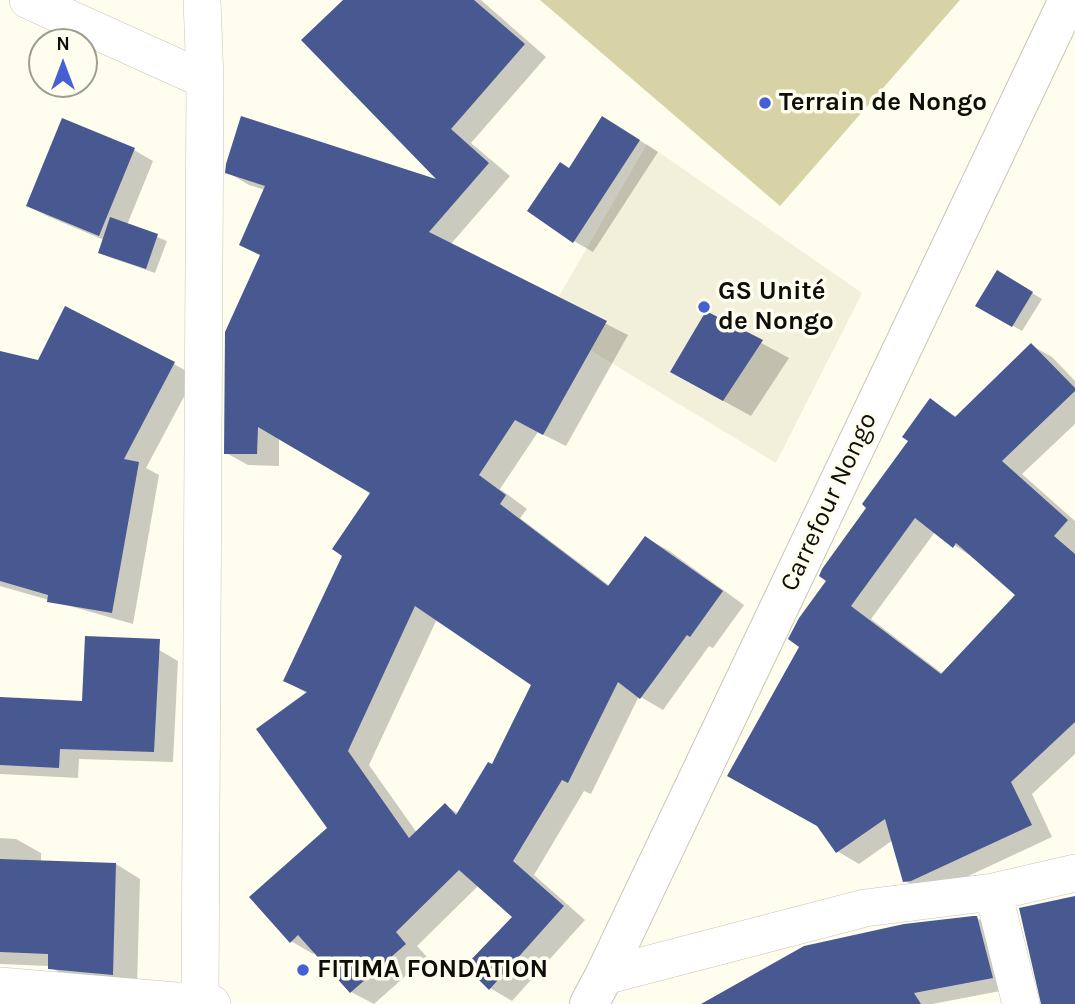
<!DOCTYPE html>
<meta charset="utf-8">
<style>
body{margin:0}
#map{position:relative;width:1075px;height:1004px;overflow:hidden;background:#fefdee;font-family:Karla,sans-serif}
canvas{display:block}
.north{position:absolute;left:28px;top:28px;width:70px;height:70px;box-sizing:border-box;background:#fefdee;border:2px solid #9e9d92;border-radius:50%;rotate:0deg;font-size:19px;font-weight:700;line-height:28px;text-align:center;color:#0e0d09}
.north::after{content:'';display:block;margin:auto;width:24px;height:32px;background:#4560d4;clip-path:polygon(50% 0,100% 100%,50% 72%,0 100%)}
</style>
<div id="map">
<canvas width="1075" height="1004"></canvas>
<div class="north">N</div>
</div>
<script>
const g = document.querySelector('canvas').getContext('2d');
g.lineJoin = 'round';
function fillPath(path, color) {
  g.fillStyle = color;
  g.fill(path, 'evenodd');
}
function stroke(path, color, width, dash) {
  g.strokeStyle = color;
  g.lineWidth = width;
  g.lineCap = dash ? 'butt' : 'round';
  g.setLineDash(dash || []);
  g.stroke(path);
}
function write(font, color, halo, rows, align = 'center') {
  g.font = font + ' Karla,sans-serif';
  g.lineWidth = 7;
  g.setLineDash([]);
  g.textBaseline = 'middle';
  g.strokeStyle = halo;
  g.fillStyle = color;
  for (const [text, x, y, turn = 0] of rows) {
    g.save();
    g.translate(x, y);
    g.rotate((+turn || 0) * Math.PI / 180);
    g.textAlign = isNaN(turn) ? turn : align;
    if (halo) g.strokeText(text, 0, 0);
    g.fillText(text, 0, 0);
    g.restore();
  }
}
fillPath(new Path2D(`
 M647,144l215,149 -86,170 -232,-141z`), '#f2f0db');
fillPath(new Path2D(`
 M540,0h420l-180,206z`), '#d7d3a7');
fillPath(new Path2D(`
 M345,0h136l65,57 -75,86 39,33 -60,69 178,90 -62,111 -28,-14 -38,57 27,20 -7,9 90,68 36,-48 22,12 76,55 -31,43 -4,-2 -46,64 -24,-14 -48,98 -7,-3 -50,84 51,45 -73,81 -22,-13 24,-71 -35,-32 -62,61 10,11 -53,47 -23,-12 -36,-40 -2,2 -22,-13 38,-113 -21,-134 -22,-13 86,-188 -93,-55v28l-31,-1 -22,-12 36,-197 3,-66 -16,-5 -22,-13 215,11zM437,619l96,65 -40,83 -34,47 -14,-9 -28,28 -48,-68z
 M622,129l36,23 -65,100 -19,-11 -4,-71z
 M134,150l19,11 -26,64 40,16 -12,32 -46,-16 -9,-5 4,-12 -57,-24 -19,-10z
 M998,272l44,27 -20,32 -44,-25z
 M706,313l83,45 -38,58 -51,-28z
 M1031,345l21,12 23,24v43l-53,50 53,47v233l-43,40 20,43 -118,55 -8,1 -21,-12 -12,-41 -34,24 -22,-13 -36,-204 28,-66 40,-74 41,-67 20,-39 27,16zM935,532l40,27 43,36 -75,79 -72,-55z
 M0,353l39,9 135,2 21,12 -49,92 13,7 -26,149 -133,-38z
 M159,650l19,11 -5,101 -94,-3 -1,19 -78,-4v-75l83,4z
 M0,838l16,1 25,14v9l75,2 24,15 -3,108 -63,-5 -25,-16 -49,-2z
 M977,918l19,11 15,60 -79,15h-227z`), '#0003');
fillPath(new Path2D(`
 M343,0h131l51,44 -74,85 38,34 -60,69 178,89 -64,114 -28,-15 -36,55 27,20 -6,9 108,82 37,-50 78,55 -33,46 -3,-2 -47,64 -22,-17 -50,101 -6,-3 -49,81 51,45 -75,84 -24,-24 47,-49 -53,-47 -63,62 10,12 -56,49 -52,-58 -8,8 -41,-46 78,-69 -71,-99 51,-37 -24,-11 59,-125 -10,-7 38,-56 -112,-66 -1,27h-33l1,-122 35,-77 -21,-10 26,-59 -40,-13 1,-9 15,-48 195,63 -135,-139zM415,606l116,79 -39,79 -4,-2 -32,53 -11,-12 -36,35 -61,-87z
 M602,116l38,24 -67,103 -46,-32 33,-49 9,6z
 M62,118l73,30 -36,88 -73,-30z
 M110,217l48,17 -12,35 -48,-16z
 M997,270l36,22 -21,35 -37,-21z
 M65,306l110,56 -51,97 15,3 -27,151 -65,-11 1,-7 -48,-14v-230l38,9z
 M706,311l57,29 -40,61 -53,-29z
 M1031,343l44,45v3l-73,70 66,59 -14,16 21,18v168l-64,60 21,43 -121,56 -8,1 -18,-63 -49,34 -19,-27 -90,-50 72,-129 -11,-8 11,-21 27,-37 -7,-5 3,-7 44,-61 -4,-4 46,-63 -6,-4 28,-39 25,19zM915,518l38,30 3,-5 59,52 -74,79 -90,-68z
 M85,636l75,3 -6,113 -94,-3 -1,19 -59,-3v-68l82,4z
 M0,859l116,4 -3,112 -65,-6v-15l-48,-2z
 M1075,896v108h-34l-22,-96z
 M973,916h4l16,62 -79,15 7,11h-220l103,-58 100,-22z`), '#485992');
const minor = new Path2D(`
 M28,0l177,80
 M993,892l28,112
 M604,976l261,-68 128,-16 82,-19
 M0,986l212,18
 M200,1001l5,-921 -3,-80`);
const primary = new Path2D(`
 M589,1004l15,-28 464,-976`);
stroke(minor, '#c6c4b7', 38);
stroke(primary, '#c6c4b7', 40);
stroke(minor, '#fff', 37);
stroke(primary, '#fff', 38);
for (const [x, y, r, color] of [
 [765,103,7,"#4560d4"],
 [704,307,7,"#4560d4"],
 [303,970,7,"#4560d4"]
]) {
  const dot = new Path2D();
  dot.arc(x, y, r, 0, 2 * Math.PI);
  g.fillStyle = color;
  g.fill(dot);
  stroke(dot, '#fefdee', 2.5);
}
write('bold 26px', '#0e0d09', '#fefdee', [
 ["Terrain de Nongo",779,103],
 ["GS Unité",718,292],
 ["de Nongo",718,322],
 ["FITIMA FONDATION",317,970]
], 'left');
write('26px', '#0e0d09', '#fefdee', [
 ["Carrefour Nongo",829,502,-65]
]);
</script>
